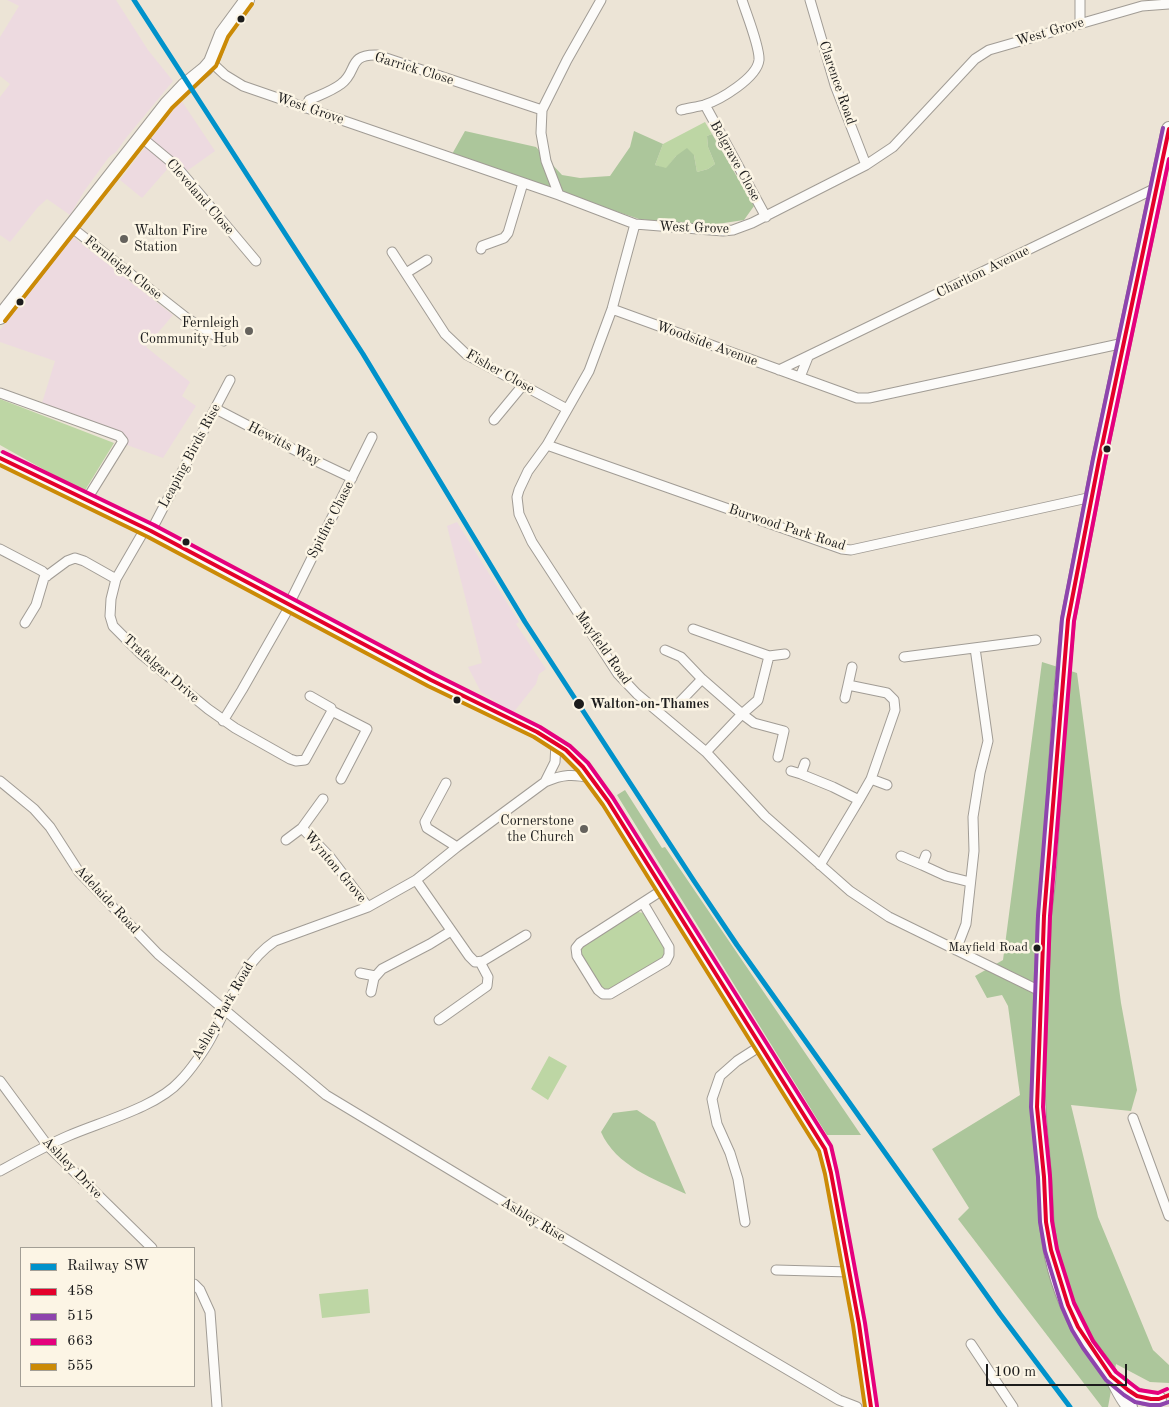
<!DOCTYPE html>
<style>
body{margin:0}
#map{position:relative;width:1169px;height:1407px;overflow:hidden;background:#ece4d6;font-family:"Old Standard TT",serif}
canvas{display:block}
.legend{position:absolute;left:20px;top:1247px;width:175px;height:140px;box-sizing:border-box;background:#fcf5e5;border:1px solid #a29e95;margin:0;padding:6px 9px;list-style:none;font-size:15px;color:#1c1c1c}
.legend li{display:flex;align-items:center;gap:10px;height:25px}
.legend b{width:25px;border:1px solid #a29e95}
.scale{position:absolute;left:986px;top:1364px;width:141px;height:22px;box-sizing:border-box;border:2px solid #1c1c1c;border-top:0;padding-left:6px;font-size:15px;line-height:18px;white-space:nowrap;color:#1c1c1c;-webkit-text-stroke:4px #fcf5e5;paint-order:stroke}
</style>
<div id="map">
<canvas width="1169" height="1407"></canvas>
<ul class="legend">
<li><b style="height:6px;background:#0092cb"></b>Railway SW</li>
<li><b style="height:6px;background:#e4002b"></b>458</li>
<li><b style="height:6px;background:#8e44ad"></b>515</li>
<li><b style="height:6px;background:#e5007d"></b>663</li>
<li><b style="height:6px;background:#cb8a06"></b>555</li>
</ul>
<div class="scale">100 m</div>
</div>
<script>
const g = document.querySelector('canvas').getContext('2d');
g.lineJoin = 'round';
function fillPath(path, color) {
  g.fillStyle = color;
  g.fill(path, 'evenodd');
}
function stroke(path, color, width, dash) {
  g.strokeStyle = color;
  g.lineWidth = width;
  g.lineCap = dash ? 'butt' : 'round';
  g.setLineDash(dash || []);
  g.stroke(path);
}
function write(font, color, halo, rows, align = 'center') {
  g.font = font + ' "Old Standard TT",serif';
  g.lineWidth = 5;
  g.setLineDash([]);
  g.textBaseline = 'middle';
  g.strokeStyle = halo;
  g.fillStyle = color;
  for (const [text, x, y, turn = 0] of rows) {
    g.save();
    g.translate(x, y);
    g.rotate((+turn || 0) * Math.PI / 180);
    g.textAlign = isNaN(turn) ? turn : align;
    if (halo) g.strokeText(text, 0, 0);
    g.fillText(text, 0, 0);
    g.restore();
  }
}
fillPath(new Path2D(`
 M7,0h109l32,50 25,31 -47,57 -10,14 -7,5 -24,33 -15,25 -23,-16 -9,8 -28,35 -10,-7v-138l10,-13 -10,-8v-39l19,-31z
 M181,100l34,51 -28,20 -17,-5 -28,32 -22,-18z
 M73,237l100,78 -27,32 44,35 -8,14 14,10 -33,52 -36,-13 -85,-42 13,-42 -55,-19v-12z
 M457,522l62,100 -3,2 30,45 -7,5 -3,10 -23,29 -32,-21 -13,-25 14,-4 -35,-137z`), '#eddae0');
fillPath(new Path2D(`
 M705,122l7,12 -5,2 1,11 7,17 -7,5 -11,3 -3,-17 -18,1 -10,13 -11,-4 8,-21z
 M0,399l114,44 -30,49 -84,-47z
 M638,912l6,1 22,35v4l-4,8 -54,31 -6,-1 -23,-37v-5l50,-34z
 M549,1056l18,10 -19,34 -17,-11z
 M368,1289l2,24 -48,5 -3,-24z`), '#bdd6a4');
fillPath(new Path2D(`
 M465,131l71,16 26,28 18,3 30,-2 20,-29 4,-16 29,13 -8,21 11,3 10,-12 11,-8 7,7 3,17 11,-3 7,-5 -7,-17 -1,-11 5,-2 42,72 -10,14 -40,6 -65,-7 -188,-63z
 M1042,662l35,11 44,330 16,87 -6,21 -60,-6 27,112 55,133 16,15v18l-19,-1 -34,-18 -8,43h-6l-144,-188 11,-11 -37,-59 88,-54 -12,-89 -6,-11 -15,3 -12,-22 28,-16z
 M625,790l37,58 3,-1 196,288h-34l-210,-340z
 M637,1110l18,12 31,72c-32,-15 -70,-28 -85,-62l12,-19z`), '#acc69b');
const minor = new Path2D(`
 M810,0l25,85 31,80
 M1080,0v24
 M211,62l14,13 18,11 316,109 76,29 88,7 10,-1 19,-7 114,-58 27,-18 82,-88 14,-9 153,-44 27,-2
 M705,105l61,112
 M306,108l3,-8c11,-5 23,-9 32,-16 17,-12 6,-30 36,-29l165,55
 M681,110c7,-2 16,-3 23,-5 16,-5 53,-27 55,-45 1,-13 -13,-47 -17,-60
 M141,137l35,29 80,95
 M559,195l-13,-34 -5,-28 1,-23 25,-50 34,-60
 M635,224l-23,85 -23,62 -42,74 -19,26 -9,19 -2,7 2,17 13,28 86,132 19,20 69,58 59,64 85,75 39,26 153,75
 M71,227l117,92 36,22
 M481,249l1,-3 22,-8 4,-5 15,-50
 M392,252l53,82 22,21 100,54
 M406,273l21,-13
 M612,309l245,89h12l255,-55
 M779,370l379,-183
 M800,377l8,-20
 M0,393l119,43 4,5 -36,58
 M216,409l98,51 38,18
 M494,420l29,-35
 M547,445l295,104 9,1 241,-53
 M145,529l-29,50 -5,20 -1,17 3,10 28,28 67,55 27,19 55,31 6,2 9,-1 27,-49 35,18 -26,50
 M151,531l79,-151
 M0,549l42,22 5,5
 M289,604l83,-167
 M25,623l11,-18 8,-27 23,-17 8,-3 9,3 32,18
 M693,629l76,27 16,-2
 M665,650l16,7 21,22 40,35 16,-14 11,-44
 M904,657l132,-17
 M848,685l4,-18
 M310,696l21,12 1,3
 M845,698l3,-13 39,8 7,7 1,10 -24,69 -12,21
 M677,705l25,-26
 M223,721l19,-31 49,-86
 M706,752l36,-38 12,9 30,8 -6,26
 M791,771l10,3 4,-11
 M801,774l32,13 26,13 -39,65
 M871,779l16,6
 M0,781l34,28 16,18 29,45 79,82 168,141 204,123 309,182 18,7
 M545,782l10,-20 1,-19
 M446,783l-21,39 2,6 30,19
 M302,828l28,29 38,50
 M286,840l16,-12 21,-29
 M901,856l21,9 4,-10
 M922,865l24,11 24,6
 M416,880l53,76 6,6 8,-1 43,-26
 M643,903l26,44v8l-3,6 -56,33h-7l-5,-4 -21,-34 -1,-8 4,-5 84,-54
 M956,950l10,-26 8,-73 -1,-34 7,-44 8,-32 -13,-93
 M360,973l15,3
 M371,992l3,-14 8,-9 48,-25 21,-13
 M439,1020l48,-34 1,-9 -8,-15
 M0,1081l48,65 104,102
 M1133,1118l36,98
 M0,1171c22,-12 45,-25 68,-35 32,-14 89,-29 112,-55 10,-10 24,-30 31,-43 19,-35 30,-74 64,-97l93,-34 48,-27 41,-33 88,-65c18,-8 28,-8 47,-4
 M745,1222l-7,-43 -8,-26 -13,-29 -5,-25 8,-23 17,-15 25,-16
 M776,1270l74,2
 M194,1284l6,6 10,22 7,95
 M971,1344l42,63`);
const tertiary = new Path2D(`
 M0,458l151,73 280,149 106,52 29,18 17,17 25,34 217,348 6,24 28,151 12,83`);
const primary = new Path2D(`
 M1168,0l1,1
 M0,317l167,-213 17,-18 21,-17 6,-7 11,-28 25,-34
 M1118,1381c13,12 23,19 41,18
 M1130,1407c-9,-9 -13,-22 -20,-33 -10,-15 -23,-29 -32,-47 -15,-28 -26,-62 -30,-94 -3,-19 -2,-37 -4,-57 -2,-31 -7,-62 -6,-94l6,-166 4,-34 12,-176 8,-86 31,-160 70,-331`);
stroke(minor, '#a19c95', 11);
stroke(tertiary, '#a19c95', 13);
stroke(primary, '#a19c95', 16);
stroke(minor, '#fcfbf9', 9);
stroke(tertiary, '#fcfbf9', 11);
stroke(primary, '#fcfbf9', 14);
stroke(new Path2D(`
 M1169,129l-70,331 -31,160 -24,296 -7,191 7,70 2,45 5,28 17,55 10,22 33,49 17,14 9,6 14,3h8l10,-4
 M0,458l151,73 280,149 106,52 29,18 17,17 25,34 217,348 6,24 28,151 12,83`), '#e4002b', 4);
stroke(new Path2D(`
 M1163,128l-70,331 -31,160 -24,297 -7,191 7,70 2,45 5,29 17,56 10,23 11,18 23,32 18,15 11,7 15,3h10l9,-3`), '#8e44ad', 4);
stroke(new Path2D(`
 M3,452l151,73 280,149 106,53 30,19 18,17 25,35 218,348 6,26 28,151 12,83
 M1167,1389l-9,4 -19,-3 -23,-18 -23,-31 -19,-38 -17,-54 -5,-28 -2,-45 -7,-69 7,-191 24,-295 31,-160 64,-302`), '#e5007d', 4);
stroke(new Path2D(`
 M5,321l167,-213 44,-42 12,-29 24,-33
 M0,465l148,72 280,149 106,51 28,18 16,16 25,34 216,346 6,23 28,151 12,82`), '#cb8a06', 4);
stroke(new Path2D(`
 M134,0l229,354 162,268 169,259 43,64 263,369 70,93`), '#0092cb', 5);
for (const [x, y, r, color] of [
 [241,19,4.5,"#1c1c1c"],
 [124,239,5,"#65625d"],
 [20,302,4.5,"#1c1c1c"],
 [249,331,5,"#65625d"],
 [1107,449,4.5,"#1c1c1c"],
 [186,542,4.5,"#1c1c1c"],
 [457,700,4.5,"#1c1c1c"],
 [579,704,6,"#1c1c1c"],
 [584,829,5,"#65625d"],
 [1037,948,4.5,"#1c1c1c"]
]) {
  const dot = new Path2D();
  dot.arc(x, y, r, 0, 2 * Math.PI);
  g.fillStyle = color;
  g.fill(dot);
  stroke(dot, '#fcf5e5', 2);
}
write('13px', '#1c1c1c', '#fcf5e5', [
 ["Mayfield Road",1028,948]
], 'right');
write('14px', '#1c1c1c', '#fcf5e5', [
 ["West Grove",1050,32,-16],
 ["Garrick Close",414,69,17],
 ["Clarence Road",837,83,71],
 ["West Grove",310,109,19],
 ["Belgrave Close",735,161,61],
 ["Cleveland Close",200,197,49],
 ["West Grove",694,228,2],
 ["Fernleigh Close",123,268,38],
 ["Charlton Avenue",983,272,-26],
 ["Woodside Avenue",707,344,20],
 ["Fisher Close",500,372,29],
 ["Hewitts Way",284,444,27],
 ["Leaping Birds Rise",190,456,-62],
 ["Spitfire Chase",331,520,-63],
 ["Burwood Park Road",787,528,18],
 ["Mayfield Road",603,648,55],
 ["Trafalgar Drive",161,669,41],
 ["Wynton Grove",335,867,50],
 ["Adelaide Road",107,900,47],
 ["Ashley Park Road",223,1011,-60],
 ["Ashley Drive",72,1168,46],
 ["Ashley Rise",533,1220,31]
]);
write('14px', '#1c1c1c', '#fcf5e5', [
 ["Walton Fire",134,231,"left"],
 ["Station",134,247,"left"],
 ["Fernleigh",239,323],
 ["Community Hub",239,339],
 ["Cornerstone",574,821],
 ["the Church",574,837]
], 'right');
write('bold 14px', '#1c1c1c', '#fcf5e5', [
 ["Walton-on-Thames",590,704]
], 'left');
</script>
